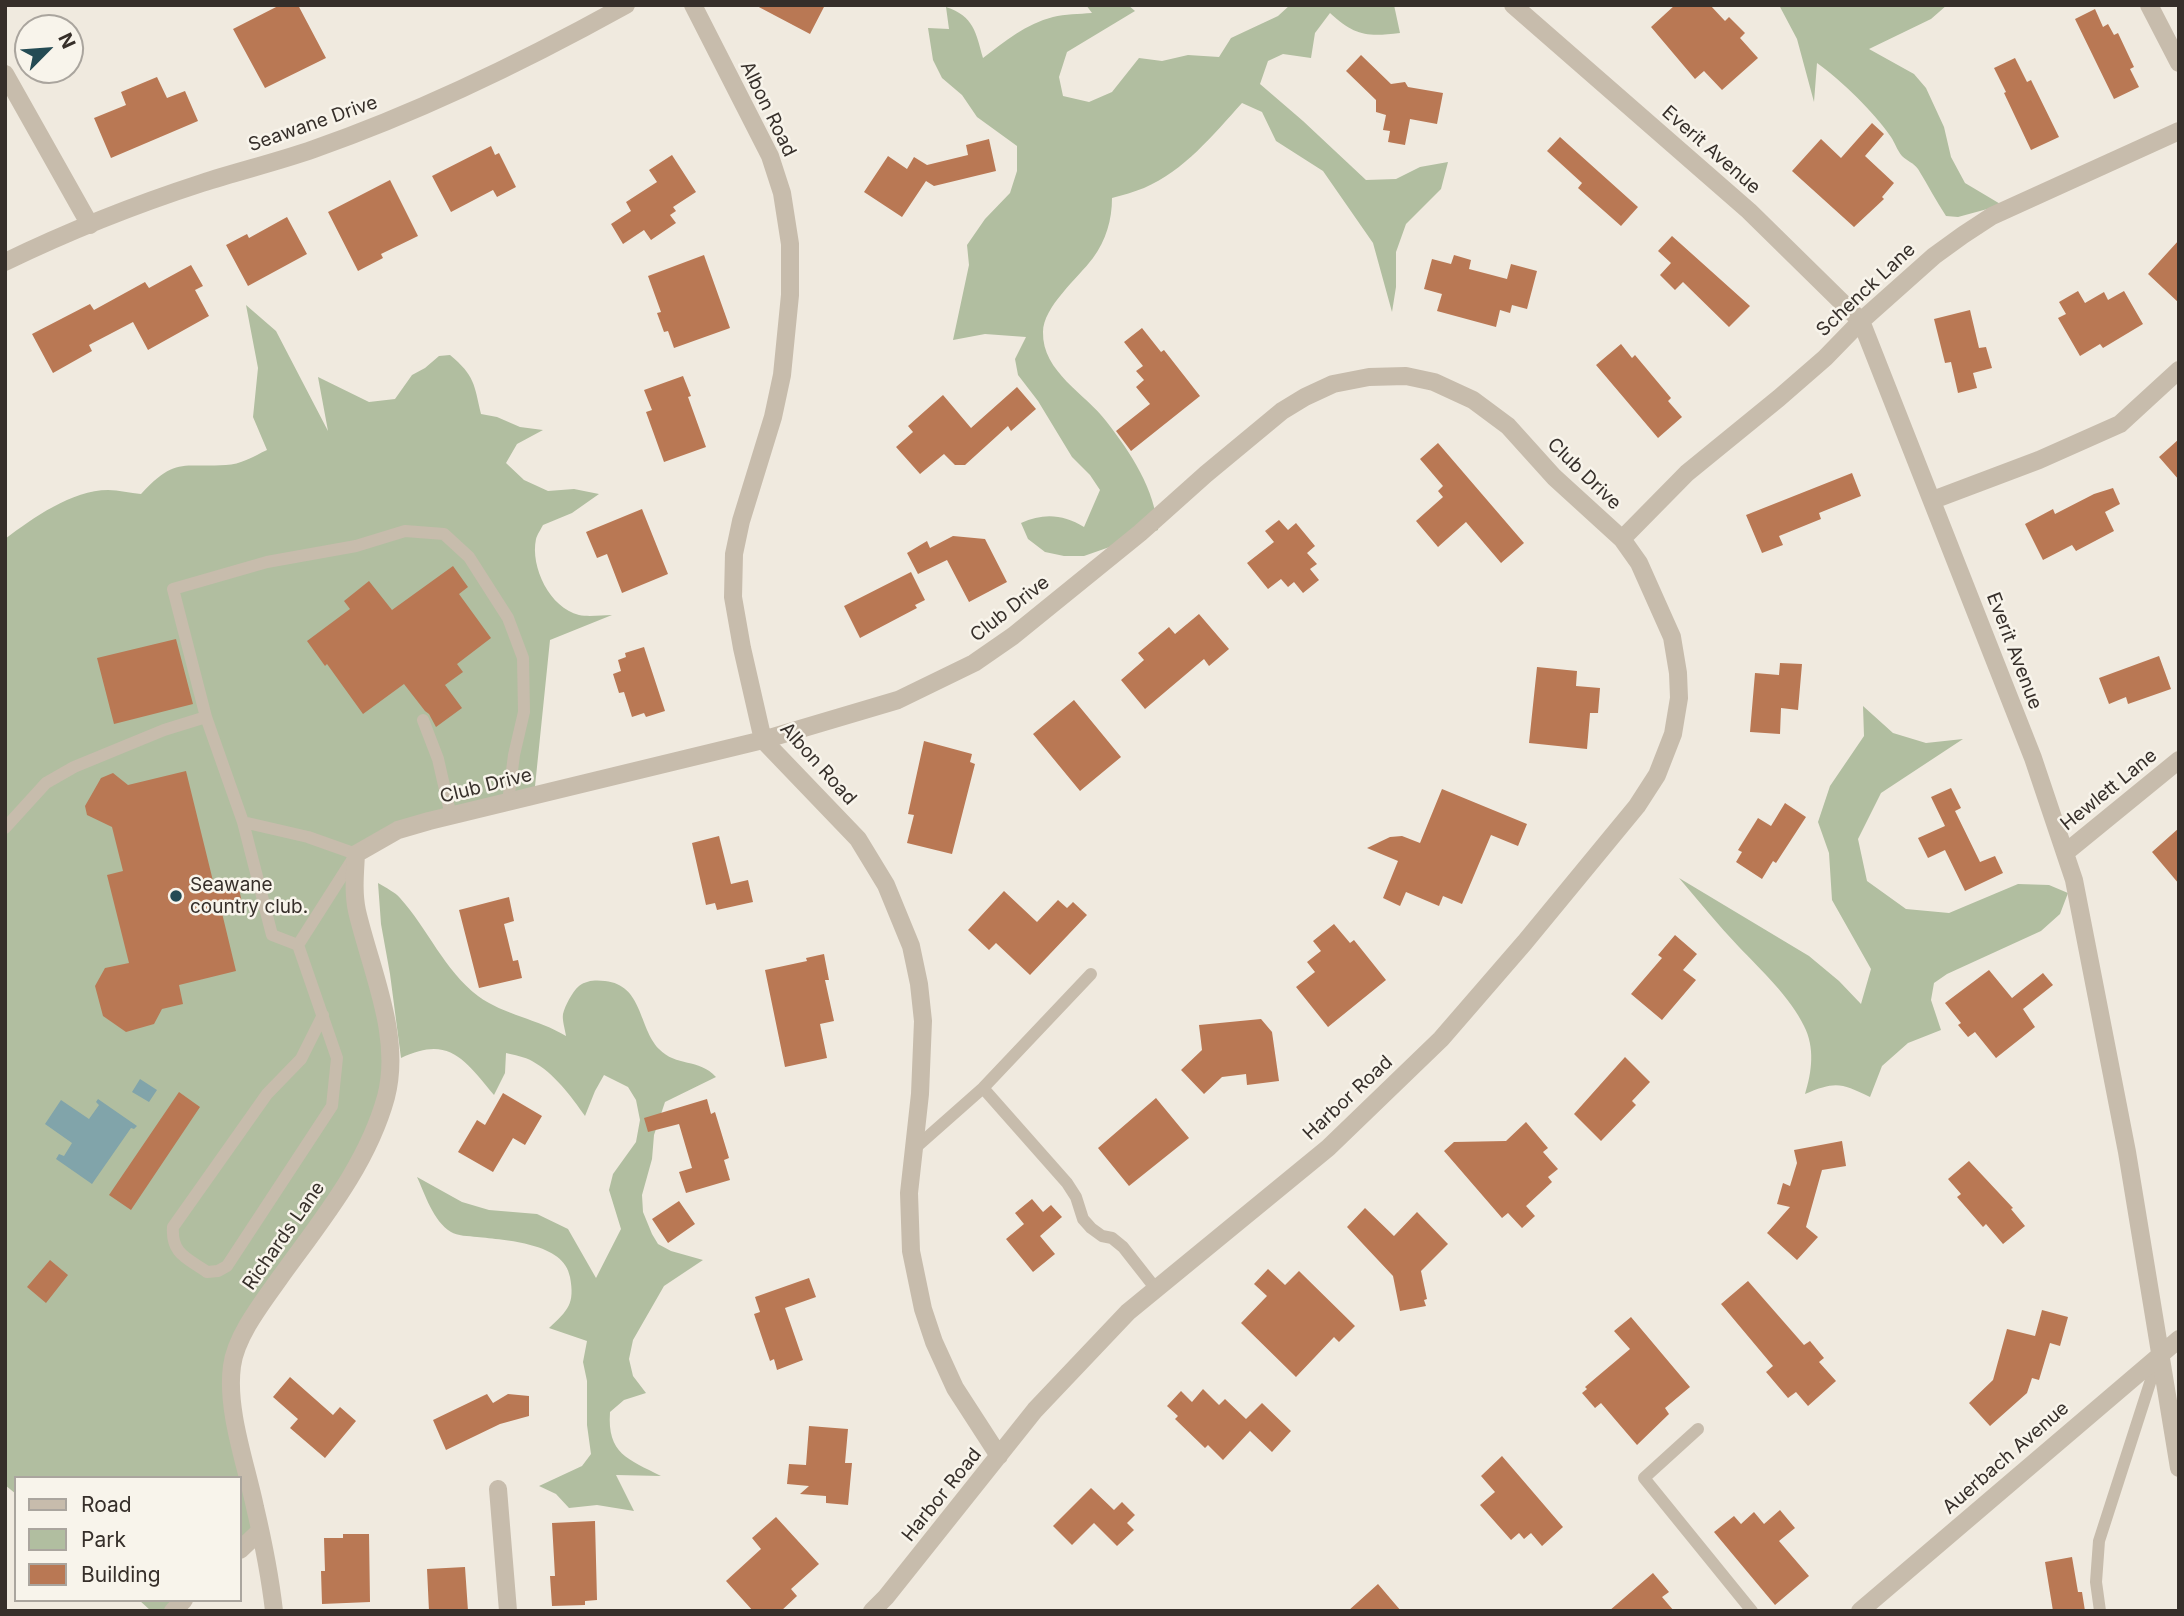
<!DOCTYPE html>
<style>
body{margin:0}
#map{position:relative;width:2184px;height:1616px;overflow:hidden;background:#f0eadf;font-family:Inter,sans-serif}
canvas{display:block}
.frame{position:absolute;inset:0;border:7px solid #362f2a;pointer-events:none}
.legend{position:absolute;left:14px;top:1476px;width:228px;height:126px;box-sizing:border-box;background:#f8f4eb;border:2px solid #aaa59e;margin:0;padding:9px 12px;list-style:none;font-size:21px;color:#362f2a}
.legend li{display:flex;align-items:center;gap:14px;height:35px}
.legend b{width:35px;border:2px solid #aaa59e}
.north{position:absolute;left:14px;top:14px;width:70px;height:70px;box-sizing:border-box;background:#f8f4eb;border:2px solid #aaa59e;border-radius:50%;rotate:65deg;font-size:19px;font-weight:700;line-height:28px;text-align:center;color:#362f2a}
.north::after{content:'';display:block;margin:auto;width:24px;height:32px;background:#244b54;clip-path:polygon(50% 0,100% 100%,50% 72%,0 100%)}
</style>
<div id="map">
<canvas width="2184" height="1616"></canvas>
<div class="frame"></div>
<ul class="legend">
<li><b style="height:9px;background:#c7bcac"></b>Road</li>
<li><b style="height:19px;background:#b1bea0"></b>Park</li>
<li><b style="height:19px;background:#b97854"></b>Building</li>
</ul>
<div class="north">N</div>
</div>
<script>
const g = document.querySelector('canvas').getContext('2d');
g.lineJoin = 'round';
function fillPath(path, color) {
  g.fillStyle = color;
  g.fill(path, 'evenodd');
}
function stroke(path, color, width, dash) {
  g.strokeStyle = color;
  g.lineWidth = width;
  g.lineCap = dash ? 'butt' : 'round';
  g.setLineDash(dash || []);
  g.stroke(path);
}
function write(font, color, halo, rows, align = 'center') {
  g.font = font + ' Inter,sans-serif';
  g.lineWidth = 5;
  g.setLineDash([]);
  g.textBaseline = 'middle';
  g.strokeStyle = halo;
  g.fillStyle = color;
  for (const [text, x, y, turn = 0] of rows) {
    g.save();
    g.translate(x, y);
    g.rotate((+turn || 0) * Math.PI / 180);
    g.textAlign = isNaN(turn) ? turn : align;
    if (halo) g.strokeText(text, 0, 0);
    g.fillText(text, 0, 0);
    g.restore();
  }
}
fillPath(new Path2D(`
 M1086,5h42l7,6 -68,41 -8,25 4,19 26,6 23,-10 27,-34 23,3 26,-6 31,2 12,-19 47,-22 12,-11h104l6,28c-33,4 -45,3 -70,-20l-15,20 -4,25 -28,-4 -15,7 -8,23 43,37 63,59 30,-1 24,-12 28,-5 -7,27 -35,35 -10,28v35l-4,25 -19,-69 -50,-72 -47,-30 -14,-29 -20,-9c-29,32 -58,68 -98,85 -10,4 -21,7 -32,10 0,22 -6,42 -19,60 -15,20 -50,49 -50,74 -1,40 43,62 63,89 25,32 49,68 52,109l-74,26h-20l-19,-4 -17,-13 -7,-16c22,-10 42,-9 63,4l16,-37 -10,-15 -18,-18 -34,-56 -20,-26 -3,-16 11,-22 -41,-3 -32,6 16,-75 -2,-20 18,-26 25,-26 7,-22v-25l-40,-29 -15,-22 -20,-17 -9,-18 -5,-32 21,1 -3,-22c28,9 30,26 37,51 22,-17 43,-34 70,-41 12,-3 26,-3 39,-4z
 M1779,5h168l-16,14 -62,30 45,25 12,14 18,39 7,30 14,26 37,22 -44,12 -12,-1c-10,-15 -18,-31 -28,-47 -4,-6 -11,-8 -16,-13 -5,-6 -7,-13 -11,-19 -18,-26 -49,-56 -74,-74l-3,39 -17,-63z
 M246,305l30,26 52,100 -10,-54 51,25 26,-3 17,-24 13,-7 14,-12 11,-1c25,21 24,29 31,59l16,3 23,10 23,3 -26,14 -11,19 18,17 24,11 26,-2 25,5 -27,19 -29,12c-2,4 -6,10 -7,14 -6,28 14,69 43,76 10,2 23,0 33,0l-62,25 -16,156 -170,48 -9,28 42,202 -33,91 -120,167 -13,46 27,152 -18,17v-69h-224v16l-11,-9v-946c28,-21 67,-49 103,-49 11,0 22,3 33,4 35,-37 39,-26 85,-29 14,0 28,-9 41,-15l-14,-33 5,-49z
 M1863,706l30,27 33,10 37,-4 -82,54 -23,46 9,42 39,28 43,4 69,-29 31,1 19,8 -8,21 -19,17 -94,43 -13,9 -3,17 10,30 -33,13 -26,23 -12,31c-29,-14 -34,-16 -65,-3 7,-22 10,-47 -1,-68 -13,-28 -44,-57 -65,-79 -21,-22 -40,-46 -60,-69l130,78 30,25 22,23 10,-35 -39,-69 -3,-47 -11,-31 12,-36 34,-50z
 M378,883c8,5 17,9 22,15 28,31 44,72 78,98 26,19 60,23 88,40 -1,-7 -4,-16 -3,-22 2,-8 9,-22 16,-28 8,-6 17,-6 26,-5 38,4 33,46 54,68 17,18 40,9 57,28l-51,25 -11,33 -2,24 -10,36 1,17 9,22 6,10 13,7 32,9 -39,26 -31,54 -4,19 4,17 13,17 -22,7 -14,12c-3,42 18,47 51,64l-45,-1 18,36 -37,-6 -28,3 -13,-14 -17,-8 43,-20 9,-12 -4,-29v-44l-4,-19 4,-21 -38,-13c19,-18 26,-24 21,-51 -5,-34 -65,-37 -93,-40 -8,-1 -20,-1 -26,-5 -18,-11 -26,-38 -34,-55l45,25 27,8 48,4 31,15 28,49 25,-49 -12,-39 4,-16 23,-32 4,-22 -4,-20 -8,-13 -24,-12 -9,16 -10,25c-14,-20 -31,-43 -53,-55 -7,-4 -18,-6 -26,-8l-1,20 -11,22c-30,-36 -45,-60 -93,-37l-11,-84 -9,-50z
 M139,1600h42l-12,11h-18z`), '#b1bea0');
fillPath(new Path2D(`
 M140,1079l17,11 -8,12 -17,-10z
 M98,1099l39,27 -3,3 -3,-1 -39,56 -36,-25 3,-5 5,2 8,-13 -27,-19 16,-24 28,19 10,-14 -3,-3z`), '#81a4aa');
fillPath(new Path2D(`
 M280,5h18l28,53 -61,30 -32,-59z
 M755,5h70l-15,29z
 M1675,5h35l15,16 4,-4 16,16 -5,5 18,20 -36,32 -18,-19 -9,8 -44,-52z
 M2095,9l8,18 5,-3 6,11 4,-2 16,34 -4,2 9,18 -25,12 -39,-80z
 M1361,55l30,29 14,-2 3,5 35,6 -6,31 -27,-5 -5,26 -17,-3 2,-11 -7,-1 3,-15 -10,-3v-12l-30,-29z
 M2015,58l12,24 4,-2 28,57 -28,13 -27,-57 2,-1 -12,-24z
 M157,77l10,21 18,-7 13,30 -87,37 -17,-40 32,-13 -5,-13z
 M1872,123l12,11 -19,22 29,27 -12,14 2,2 -30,28 -62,-56 29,-32 20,19z
 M1560,137l78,70 -17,19 -43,-38 4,-5 -35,-32z
 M989,139l7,32 -62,15 -8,-5 -24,36 -38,-25 24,-36 19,13 7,-12 13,8 41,-10 -2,-10z
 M491,146l4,9 4,-2 17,34 -19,10 -4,-7 -42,22 -19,-36z
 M672,155l24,37 -23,15 3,4 -6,4 6,8 -25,17 -7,-10 -21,14 -12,-20 20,-13 -5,-9 31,-20 -8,-12z
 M390,180l28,56 -37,18 2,4 -25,13 -30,-59z
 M287,217l20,37 -59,32 -22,-41 21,-11 2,4z
 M1672,236l78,70 -21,21 -46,-45 -8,8 -15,-15 11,-12 -13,-12z
 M2179,240v63l-31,-29z
 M704,255l26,73 -56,20 -6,-17 -4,1 -7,-19 4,-1 -13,-36z
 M1454,255l17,5 -2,9 38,10 4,-15 26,7 -10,38 -15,-4 -2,8 -10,-3 -4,17 -59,-16 5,-17 -18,-5 8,-30 19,5z
 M191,265l12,21 -8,4 14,26 -61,34 -15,-28 -44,23 3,6 -39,22 -21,-39 58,-30 4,6 51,-28 4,6z
 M2078,291l7,12 19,-11 4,8 16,-9 19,33 -40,24 -3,-4 -20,12 -22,-38 8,-4 -7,-12z
 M1970,310l9,38 7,-1 6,21 -19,5 4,15 -19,5 -7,-31 -6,1 -11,-44z
 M1142,328l19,24 3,-2 36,46 -69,55 -15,-20 34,-27 -14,-17 8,-7 -8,-9 7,-5 -19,-24z
 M1621,344l11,14 3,-3 36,43 -3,3 14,16 -24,21 -62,-73z
 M683,376l8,20 -3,1 18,50 -42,15 -18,-50 6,-2 -8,-20z
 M1017,387l19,22 -25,22 -3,-5 -43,39h-10l-11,-11 -24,20 -24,-27 17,-15 -5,-6 35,-31 28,33z
 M2179,439v41l-20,-23z
 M1438,443l86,100 -23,20 -35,-41 -28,25 -22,-26 27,-24 -5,-6 5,-5 -23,-27z
 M1852,473l9,23 -42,17 2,6 -42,17 4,9 -21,8 -16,-38z
 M2113,488l7,16 -15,8 9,19 -38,20 -4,-6 -29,15 -18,-36 28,-15 2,5 39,-20z
 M642,509l26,65 -46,19 -15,-39 -10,4 -11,-26z
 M1279,520l9,10 8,-7 19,23 -8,7 10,11 -7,5 9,11 -16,13 -9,-11 -6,5 -7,-8 -13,10 -21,-26 27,-21 -9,-11z
 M953,536l32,3 22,43 -38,20 -22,-42 -29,14 -11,-21 20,-12 3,7z
 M453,566l15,21 -9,7 32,44 -34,26 6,8 -18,13 17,23 -26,19 -7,-13 -4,-3 -21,-27 -41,30 -36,-50 -2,2 -18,-25 43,-32 -6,-8 25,-20 23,29z
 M911,572l14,28 -10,5 2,3 -57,30 -16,-32z
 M1199,614l30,35 -20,17 -5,-7 -59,50 -24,-29 23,-20 -6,-7 31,-26 6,7z
 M176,639l17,65 -79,20 -17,-66z
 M644,647l21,64 -19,6 -2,-4 -12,4 -8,-25 -5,1 -6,-19 8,-3 -3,-11 8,-3 -1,-4z
 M2159,656l12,33 -43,15 -2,-7 -17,7 -10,-26z
 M1780,663l22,1 -4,46 -17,-2 -1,26 -30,-2 5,-59 24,2z
 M1537,667l40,4 -1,15 24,2 -2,25h-8l-3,36 -58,-6z
 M1074,700l47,57 -41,34 -47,-57z
 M924,741l48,13 -2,8 5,2 -23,90 -45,-11 7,-28 -6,-1z
 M186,771l28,114 23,-5 6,27 -21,6 14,58 -57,14 4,19 -21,5 -8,15 -28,8 -23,-16 -8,-30 10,-18 24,-5 -22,-88 16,-4 -11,-44 -25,-12 -2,-9 16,-28 12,-5 15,12z
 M1951,788l10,20 -6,3 25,51 15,-6 8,17 -38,18 -20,-41 -17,8 -10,-20 27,-12 -14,-29z
 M1442,789l85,35 -9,22 -27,-11 -29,69 -19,-8 -4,10 -33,-14 -6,14 -17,-8 15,-37 -31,-13 23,-11 12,-1 18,7z
 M1785,803l21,14 -30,46 -3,-2 -11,18 -26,-17 6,-10 -4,-2 20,-32 13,8z
 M2179,828v56l-27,-32z
 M719,836l12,48 17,-4 5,22 -36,8 -2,-7 -9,2 -14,-62z
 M1004,891l33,31 21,-22 9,8 6,-6 14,13 -57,60 -34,-32 -7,7 -21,-20z
 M509,897l5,24 -10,3 9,37 5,-1 4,18 -43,10 -20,-78z
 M1334,924l16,19 4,-3 32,40 -58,47 -32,-40 19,-15 -8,-10 14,-11 -8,-10z
 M1675,935l22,19 -14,16 13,10 -34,40 -31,-26 31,-36 -4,-3z
 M824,954l5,26h-4l9,41 -14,3 7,34 -42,9 -20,-97 42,-9 -1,-3z
 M1989,970l23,28 31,-25 10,12 -30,24 12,18 -39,31 -21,-26 -7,5 -10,-12 3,-2 -16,-20z
 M1261,1019l11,13 7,49 -32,4 -1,-11 -24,3 -18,17 -23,-24 21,-20 -3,-25z
 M1625,1057l25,25 -18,19 4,4 -35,36 -27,-27z
 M179,1092l21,15 -69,103 -22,-15z
 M503,1093l39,23 -17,29 -12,-7 -20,34 -35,-20 19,-32 8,5z
 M1156,1098l33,40 -60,48 -31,-38z
 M707,1099l4,15 4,-2 14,46 -5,2 6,20 -44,13 -7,-21 13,-4 -13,-44 -31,8 -4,-14z
 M1526,1122l22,26 -5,4 15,17 -10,8 4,5 -26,24 9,10 -13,12 -14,-15 -6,5 -58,-67 10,-9 52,-1z
 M1842,1141l4,25 -24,4 -16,57 12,10 -21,23 -30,-27 23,-26 -13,-3 6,-21 7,3 7,-23 -3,-13z
 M1969,1161l44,47 -2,1 14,17 -22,18 -17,-20 -3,3 -26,-30 4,-3 -13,-15z
 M1032,1199l11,13 8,-7 11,12 -22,19 15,18 -22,18 -27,-33 18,-15 -9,-11z
 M679,1201l16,23 -27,19 -16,-24z
 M1365,1208l29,28 23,-24 31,32 -27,27 6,28 -3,1 2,6 -26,5 -7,-35 -46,-49z
 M50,1260l18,15 -22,28 -19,-16z
 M1268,1269l17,16 14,-14 56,55 -16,16 -5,-5 -38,40 -55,-54 26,-27 -13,-12z
 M809,1278l7,19 -31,11 18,52 -26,10 -3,-11 -4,2 -16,-47 6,-2 -5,-15z
 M1748,1281l56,64 6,-4 14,17 -5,4 17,19 -28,25 -12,-14 -8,6 -22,-26 7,-6 -52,-62z
 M2042,1310l26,7 -8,29 -10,-3 -11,37 -7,-2 -5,15 -37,33 -21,-23 24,-23 14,-51 28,7z
 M1631,1317l59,70 -25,21 4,6 -32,31 -36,-42 -6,5 -13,-15 5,-4 -2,-2 45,-38 -16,-18z
 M290,1377l43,38 7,-8 16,14 -31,37 -35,-30 8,-9 -25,-22z
 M1203,1389l16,16 6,-6 21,20 16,-16 29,28 -19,21 -22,-21 -27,29 -15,-15 -3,3 -30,-29 3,-3 -11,-10 14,-15 11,11z
 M487,1394l6,9 15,-9 21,2v20l-29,8 -54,26 -13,-30z
 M809,1426l39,3 -3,34h7l-4,42 -22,-2v-7l-26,-2 9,-8 -22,-2 2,-20 17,1z
 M1502,1456l61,71 -21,19 -11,-13 -7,6 -5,-6 -8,7 -31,-35 15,-13 -14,-16z
 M1091,1488l23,22 8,-8 13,13 -8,8 7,7 -17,16 -23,-23 -22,22 -19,-19z
 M1780,1510l15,18 -16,13 30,35 -34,29 -61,-73 20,-16 7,8 13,-12 10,12z
 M776,1517l43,47 -28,25 6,7 -16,15h-28l-27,-30 35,-32 -9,-11z
 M595,1521l2,79 -12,1v4l-33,1 -2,-30h5l-3,-53z
 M343,1534h26l1,68 -48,2 -1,-33h4l-1,-33h19z
 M2072,1557l6,35h4l3,19h-32l-8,-49z
 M465,1567l3,44h-39l-2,-42z
 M1653,1573l16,19 -7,5 12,14h-65z
 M1378,1584l23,27h-53z`), '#b97854');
stroke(new Path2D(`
 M423,720l15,39 13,57
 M243,822l65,15 48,17 -58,91
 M5,828l41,-45 28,-16 90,-37 42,-13
 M323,1015l-22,44 -34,35 -94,133c-2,27 14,31 34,45l11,-1 9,-5 105,-160 5,-48 -39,-113 -26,-10 -29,-113 -37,-105 -33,-128 94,-27 89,-16 49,-15 39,3 25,23 39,61 15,40 1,54 -10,43 -6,47
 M983,1088l84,95 9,14 7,22 8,9 11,8 10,2 11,9 33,42
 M914,1149l69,-61 108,-114
 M1698,1429l-54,49 108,133
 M2100,1611l-4,-29 3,-41 59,-183`), '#c7bcac', 12);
stroke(new Path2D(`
 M693,5l77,151 12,37 8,51v51l-8,80 -9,42 -32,104 -7,33 -1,43 9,51 21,92 95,99 28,46 25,61 8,38 4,37 -3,73 -11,99 2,58 12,58 11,33 21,46 44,68
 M1513,5l236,206 112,110 172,437 41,122 53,272 52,316
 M2149,5l30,58
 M5,74l85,151
 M5,262c64,-31 129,-57 197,-79 37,-12 75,-21 112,-34 109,-38 211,-88 312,-144
 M1933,500l106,-40 81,-36 59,-54
 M1622,539l65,-66 92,-75 46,-40 36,-37 73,-65 29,-21 29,-19 187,-85
 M2065,853l114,-93
 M498,1489l10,122
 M240,1550l20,-19
 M173,1611l11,-11
 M274,1611c-4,-35 -11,-70 -19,-104 -9,-43 -29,-97 -23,-141 4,-30 30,-63 47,-87 41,-57 88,-113 107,-182 16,-61 -15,-126 -29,-186 -4,-19 -2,-38 -1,-57l42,-24 31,-9 334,-81 135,-40 76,-37 39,-27 127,-103 66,-59 76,-63 23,-14 28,-13 36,-7 37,-1 28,6 39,18 35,26 46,51 68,62 17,24 33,74 6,36 1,25 -6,36 -16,41 -20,31 -112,136 -84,97 -113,109 -200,164 -93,98 -149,187 -14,14
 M1860,1611l319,-272`), '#c7bcac', 18);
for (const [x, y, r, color] of [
 [176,896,7,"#244b54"]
]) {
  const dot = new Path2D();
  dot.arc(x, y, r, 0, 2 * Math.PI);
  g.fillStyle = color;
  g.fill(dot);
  stroke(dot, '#f8f4eb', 2.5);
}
write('19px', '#362f2a', '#f8f4eb', [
 ["Albon Road",768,109,64],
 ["Seawane Drive",313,124,-19],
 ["Everit Avenue",1711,150,41],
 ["Schenck Lane",1866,290,-43],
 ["Club Drive",1584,474,44],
 ["Club Drive",1010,609,-38],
 ["Everit Avenue",2014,651,69],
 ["Albon Road",818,764,48],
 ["Club Drive",486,786,-14],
 ["Hewlett Lane",2109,790,-39],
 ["Harbor Road",1348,1098,-43],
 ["Richards Lane",284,1236,-55],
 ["Auerbach Avenue",2006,1458,-41],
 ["Harbor Road",942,1495,-51]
]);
write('19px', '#362f2a', '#f8f4eb', [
 ["Seawane",190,885],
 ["country club.",190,907]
], 'left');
</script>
